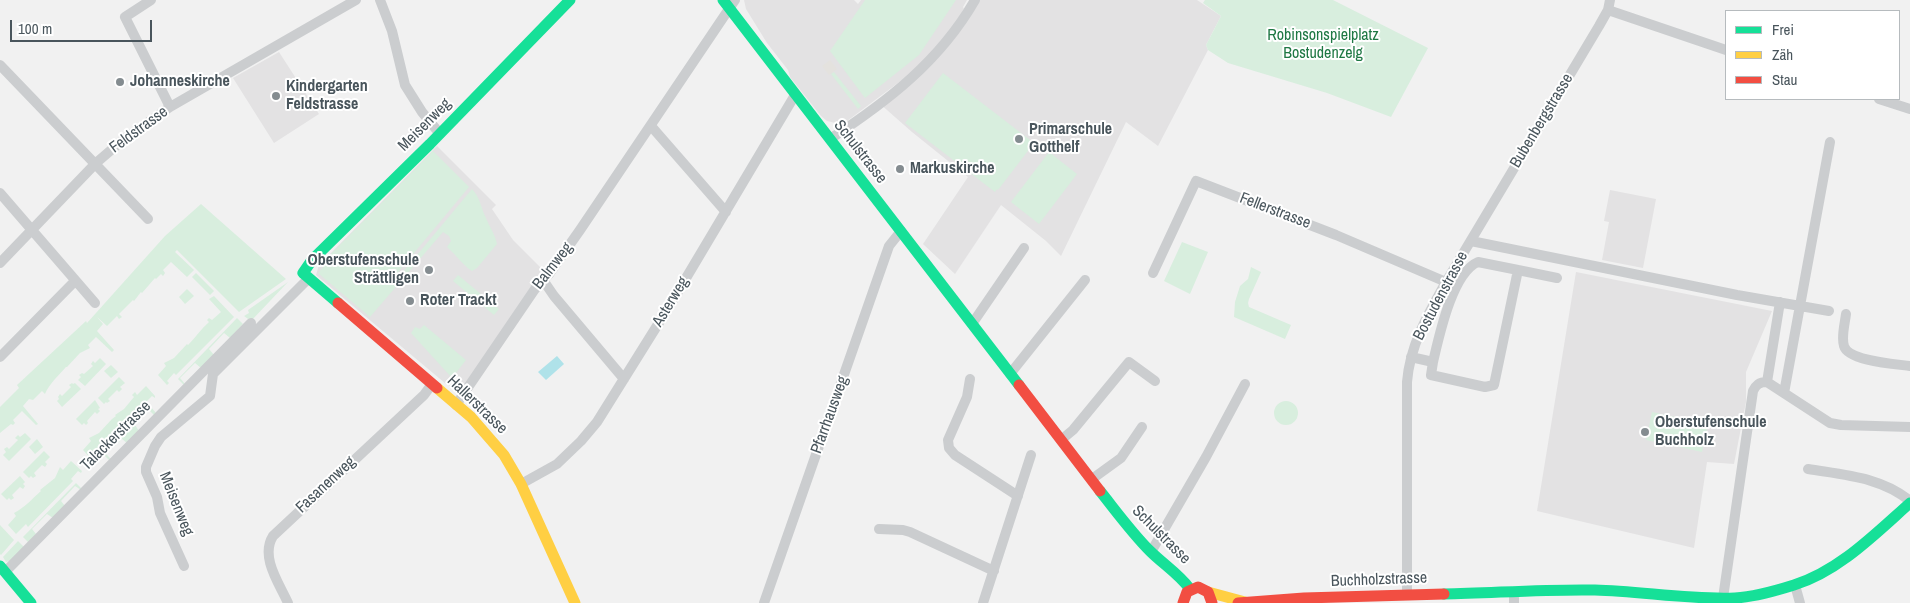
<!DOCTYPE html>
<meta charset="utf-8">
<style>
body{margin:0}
#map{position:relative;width:1910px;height:603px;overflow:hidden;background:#f1f1f1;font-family:"Archivo Narrow",sans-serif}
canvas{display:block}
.legend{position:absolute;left:1725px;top:10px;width:175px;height:90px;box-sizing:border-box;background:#fff;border:1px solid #b6bbbe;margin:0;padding:6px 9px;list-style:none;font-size:15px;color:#49555c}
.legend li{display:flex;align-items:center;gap:10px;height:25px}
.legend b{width:25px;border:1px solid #b6bbbe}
.scale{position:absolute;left:10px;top:20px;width:142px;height:22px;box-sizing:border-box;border:2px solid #49555c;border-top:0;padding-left:6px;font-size:15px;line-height:18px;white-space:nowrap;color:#49555c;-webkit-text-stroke:4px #fff;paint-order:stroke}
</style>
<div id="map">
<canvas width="1910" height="603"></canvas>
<ul class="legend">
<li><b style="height:6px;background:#16e098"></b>Frei</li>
<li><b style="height:6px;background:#ffcf43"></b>Zäh</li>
<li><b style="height:6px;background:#f24e42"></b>Stau</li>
</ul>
<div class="scale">100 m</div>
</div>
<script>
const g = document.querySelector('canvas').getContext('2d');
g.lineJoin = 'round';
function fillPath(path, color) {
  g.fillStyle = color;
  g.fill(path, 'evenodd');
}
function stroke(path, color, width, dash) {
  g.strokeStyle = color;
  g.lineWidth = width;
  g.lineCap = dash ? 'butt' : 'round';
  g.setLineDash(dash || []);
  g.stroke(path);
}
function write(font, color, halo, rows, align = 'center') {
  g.font = font + ' "Archivo Narrow",sans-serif';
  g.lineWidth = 4;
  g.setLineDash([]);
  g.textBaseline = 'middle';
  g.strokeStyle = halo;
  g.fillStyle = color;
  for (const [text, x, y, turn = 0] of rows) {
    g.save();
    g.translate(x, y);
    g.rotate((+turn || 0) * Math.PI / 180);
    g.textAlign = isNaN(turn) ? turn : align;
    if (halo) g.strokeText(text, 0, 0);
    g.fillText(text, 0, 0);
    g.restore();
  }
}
fillPath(new Path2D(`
 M744,0h110l4,4 3,-4h106l-4,7 1,2 -12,19 -34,40 -71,53 -7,3 -13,-3 -6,-5 -31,-39 -2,-7 -21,-27 -21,-34z
 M975,0h222l24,16 -15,29 2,5 -50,96 -32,-24 -65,134 -15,-15 -45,-36 -46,69 -32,-30 45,-67 -56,-45 -33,-29 38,-30z
 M279,52l40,62 -45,29 -41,-65z
 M437,146l59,59 -4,4 21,31 31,31 -81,119 -5,4 -142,-119 3,-10z
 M1610,190l46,9 -13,69 -41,-8 7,-38 -5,-1z
 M1576,272l196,39 -26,61v30l-12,62 -27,-2 -13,86 -157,-37z`), '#e3e2e3');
fillPath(new Path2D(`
 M865,0h91l-37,55 -54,43 -35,-47z
 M1205,0h128l95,48 -37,69 -64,-24 -99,-30 -20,-13 -2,-5 15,-29 -18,-13z
 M834,72l27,34 -3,3 -27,-35z
 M943,73l91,70 -36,47 -1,-1 -2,3 -90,-69z
 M433,151l36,36 -80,96 3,2 80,-96c8,8 9,19 14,29 4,10 9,16 11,26l-20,24 -5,3c-6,-3 -18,-18 -25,-24l4,-6 -2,-5 -6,-4 -73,85 -52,-44 7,-8 -3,-2z
 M1049,152l28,22 -38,50 -28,-22z
 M201,204l85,75 -47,33 -62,-62 -2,2 19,18 -7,7 -16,-15 -8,8 2,3 -2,3 -2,-2 -5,5 -1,-1 -13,15 -1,-1 -7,9 -1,-1 -14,14 3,3 -3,2 -2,-3 -10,10 -10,-9 6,7 -6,7 17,19 -2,2 -16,-15 -8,8 2,3 -10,5 -13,14h-1c-7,8 -17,17 -21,27l-3,-3 -9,9 -4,-1 -6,7 15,18 -2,1 -14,-14 -9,9 2,3 -2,2 -2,-1 -11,9v-26l19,-19 -2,-3 69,-64 1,2 78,-87z
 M1182,242l26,10 -18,42 -26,-13z
 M1251,267l10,5 -12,27 -1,4 1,4 42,18 -6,14 -51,-22 1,-15 5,-16 8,-7z
 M196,273l18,18 -4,4 -18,-18z
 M458,275l41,34 -5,6 -41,-34z
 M288,282l-37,39 -7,-5 5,-3 -1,-3z
 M187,289l7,7 -9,8 -6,-7z
 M214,296l20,21 -58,58 -2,-2 -7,8 2,2 -2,2 -9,-10 8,-9 -2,-3 10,-5 13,-14 1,1c7,-7 13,-16 21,-23l-2,-2 2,-2 3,2 9,-8 -12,-13z
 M237,318l6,6 -13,14 -6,-5 -15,16 5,6 -13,13 -6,-5 -15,15 5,6 -1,1 -6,-6z
 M424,325l42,35 -14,18 -41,-45 4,-6 5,2z
 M100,358l6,6 -21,22 -7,-6 3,-3 -2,-2 3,-2 2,1 9,-8 -2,-2 2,-3 2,2z
 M111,365l7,7 -7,6 -7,-7z
 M119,377l6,6 -5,4 2,2 -3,3 -2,-2 -9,9 2,2 -3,2 -1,-1 -2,2 -6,-6z
 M72,383l1,1 2,-1 6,6 -19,18 -5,-6 2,-2 -1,-2 2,-3 2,2 9,-9 -2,-2z
 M146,386l9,10v2l-3,-2 -7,7 2,3 -44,45 -3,-2 -7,7 2,3 -2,2 -10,-11 8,-9 -2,-3 10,-5 13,-14 4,-3 -1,-1 9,-6 10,-12 -2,-2 3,-3 2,3z
 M95,400l5,8 -2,1 2,2 -3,3 -2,-2 -8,9 1,2 -2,2 -2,-2 -2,2 -6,-6z
 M1274 413a12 12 0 1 1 24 0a12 12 0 1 1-24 0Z
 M150,406l6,7 -2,2 -5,-5 -14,15 4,6 -12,12 -5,-4 -16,15 5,5 -2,1 -6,-6z
 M1652,412l56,12 -6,28 -56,-12z
 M25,433l6,6 -22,22 -6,-6 3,-3 -2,-3 3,-2 2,2 9,-9 -3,-2 3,-3 2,2z
 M37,439l6,8 -8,7 -6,-7z
 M44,451l6,6 -5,5 2,2 -2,3 -3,-2 -8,8 2,3 -3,2 -2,-2 -2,2 -6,-6z
 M71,461l11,10 -1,2 -3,-2 -7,8 2,2 -45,46 -2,-3 -10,10 -8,-9 8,-9 -2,-3c10,-5 18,-14 27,-22l-1,-1 15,-12 5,-11 3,3z
 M20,476l5,6 -2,2 2,2 -2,3 -3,-2 -8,8 2,3 -3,2 -2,-2 -2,2 -6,-6z
 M76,483l6,6 -1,1 -6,-4 -14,15 4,5 -12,12 -6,-4 -15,15 4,5 -7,9 -6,-6z
 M0,525l14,15 -13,15 -1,-1z
 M18,541l6,6 -14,14 -4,1 -3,-5z`), '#d8eede');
fillPath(new Path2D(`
 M830,60l7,9 -8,6 -7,-9z`), '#e4e2de');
fillPath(new Path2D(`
 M557,356l7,8 -18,16 -8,-8z`), '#afe2e9');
stroke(new Path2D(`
 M151,0l-26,17 45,90
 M380,0l12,31 13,54 17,27 18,22
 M1608,10l118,40
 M0,65l148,154
 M1879,99l31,10
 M651,126l75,86
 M830,139c58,-38 110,-78 145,-139
 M0,193l95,110
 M1471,241l266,54 92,16
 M0,263l96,-100 28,-24 46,-32 186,-107
 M1518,270l39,8
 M1153,273l43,-92 140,54 110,47
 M543,280l11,16 70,83
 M1846,314c-1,9 -5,23 -2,32 4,15 51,18 66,20
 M972,324l52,-76
 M0,357l75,-76
 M1411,357l22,5 -2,13 54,12 9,-2 24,-115 -40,-8c-26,11 -39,75 -45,100
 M1010,374l75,-94
 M970,379l-3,18 -19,43 1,8 6,7 63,41
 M1767,382l63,41 11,2 69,2
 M1767,382l13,-80
 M1784,393l46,-251
 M456,405l79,-116 14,-15 31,-44 155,-230
 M1061,440l12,-10 56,-68 26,19
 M1808,469c36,6 73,8 102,32
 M1092,479l29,-21 21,-31
 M521,484l36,-20 24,-23 16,-19 73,-117 125,-210
 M879,529l24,1 7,2 84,39
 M1151,552l55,-95 39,-73
 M184,566l-24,-53 -3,-16 -11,-25v-5l9,-21 6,-9 49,-41 3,-22 95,-95
 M5,572l246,-249
 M1795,585l5,18
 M1514,593v10
 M1407,595v-213c3,-37 21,-68 39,-100l153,-256 9,-16 2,-10
 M1723,598l30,-207c3,-6 6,-9 14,-9
 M288,603c-9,-20 -28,-46 -15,-67l151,-141 8,-11
 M764,603l125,-357 12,-15
 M983,603l48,-148`), '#cbcdcf', 10);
stroke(new Path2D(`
 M723,0l296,385
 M338,303l-35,-30 9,-13 118,-116 140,-144
 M1100,491c16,20 32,42 50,60 13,13 29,23 40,38
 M0,566l31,37
 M1444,594c50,-1 101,-5 151,-4 46,1 93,10 140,8 19,-1 40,-7 59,-13 45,-14 81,-51 116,-82`), '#16e098', 11);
stroke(new Path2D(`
 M437,388l34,29 33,38 17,29 54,119
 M1208,592l37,10`), '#ffcf43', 11);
stroke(new Path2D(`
 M338,303l99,85
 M1019,385l81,106
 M1183,603l4,-11 11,-5 10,5 4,11
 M1238,603l66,-5 140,-4`), '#f24e42', 11);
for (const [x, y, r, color] of [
 [120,82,5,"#848c90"],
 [276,96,5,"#848c90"],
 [1019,139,5,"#848c90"],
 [900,169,5,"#848c90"],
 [429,270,5,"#848c90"],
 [410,301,5,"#848c90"],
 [1645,432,5,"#848c90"]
]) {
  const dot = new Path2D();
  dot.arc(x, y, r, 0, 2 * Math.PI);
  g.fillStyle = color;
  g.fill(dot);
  stroke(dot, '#fff', 2);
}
write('16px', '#1f7844', '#fff', [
 ["Robinsonspielplatz",1323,36],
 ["Bostudenzelg",1323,54]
]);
write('bold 16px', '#49555c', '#fff', [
 ["Johanneskirche",130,82],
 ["Kindergarten",286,87],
 ["Feldstrasse",286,105],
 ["Primarschule",1029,130],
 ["Gotthelf",1029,148],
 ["Markuskirche",910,169],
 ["Oberstufenschule",419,261,"right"],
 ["Strättligen",419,279,"right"],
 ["Roter Trackt",420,301],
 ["Oberstufenschule",1655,423],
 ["Buchholz",1655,441]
], 'left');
write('16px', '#49555c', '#fff', [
 ["Bubenbergstrasse",1542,121,-59],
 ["Meisenweg",425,125,-45],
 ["Feldstrasse",139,130,-36],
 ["Schulstrasse",860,152,52],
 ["Fellerstrasse",1275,211,21],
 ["Balmweg",553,266,-52],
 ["Bostudenstrasse",1441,296,-62],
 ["Asterweg",671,302,-59],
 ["Hallerstrasse",477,405,44],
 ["Pfarrhausweg",830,415,-70],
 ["Talackerstrasse",116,436,-45],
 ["Fasanenweg",326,485,-43],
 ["Meisenweg",176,504,68],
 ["Schulstrasse",1161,535,45],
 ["Buchholzstrasse",1379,580,-2]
]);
</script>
